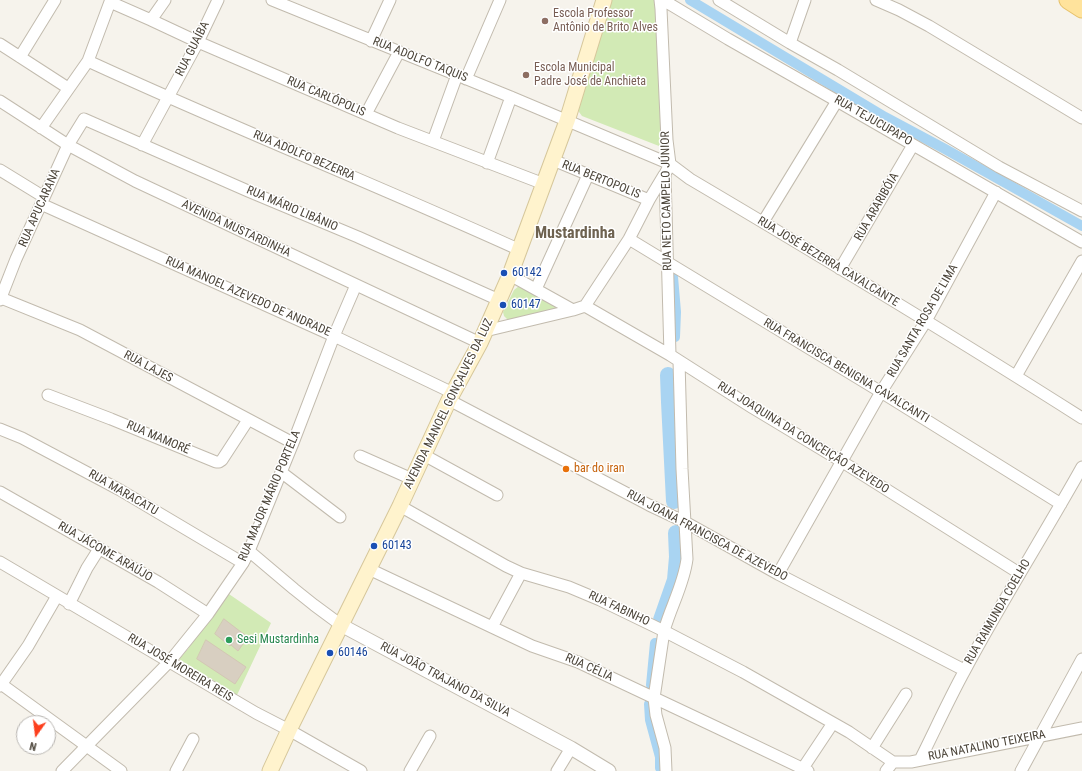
<!DOCTYPE html>
<meta charset="utf-8">
<style>
body{margin:0}
#map{position:relative;width:1082px;height:771px;overflow:hidden;background:#f6f3ec;font-family:"Roboto Condensed",sans-serif}
canvas{display:block}
.north{position:absolute;left:16px;top:715px;width:40px;height:40px;box-sizing:border-box;background:#fff;border:1px solid #b7b4b0;border-radius:50%;rotate:194deg;font-size:11px;font-weight:700;line-height:16px;text-align:center;color:#4b4439}
.north::after{content:'';display:block;margin:auto;width:14px;height:18px;background:#fc3f1d;clip-path:polygon(50% 0,100% 100%,50% 72%,0 100%)}
</style>
<div id="map">
<canvas width="1082" height="771"></canvas>
<div class="north">N</div>
</div>
<script>
const g = document.querySelector('canvas').getContext('2d');
g.lineJoin = 'round';
function fillPath(path, color) {
  g.fillStyle = color;
  g.fill(path, 'evenodd');
}
function stroke(path, color, width, dash) {
  g.strokeStyle = color;
  g.lineWidth = width;
  g.lineCap = dash ? 'butt' : 'round';
  g.setLineDash(dash || []);
  g.stroke(path);
}
function write(font, color, halo, rows, align = 'center') {
  g.font = font + ' "Roboto Condensed",sans-serif';
  g.lineWidth = 3;
  g.setLineDash([]);
  g.textBaseline = 'middle';
  g.strokeStyle = halo;
  g.fillStyle = color;
  for (const [text, x, y, turn = 0] of rows) {
    g.save();
    g.translate(x, y);
    g.rotate((+turn || 0) * Math.PI / 180);
    g.textAlign = isNaN(turn) ? turn : align;
    if (halo) g.strokeText(text, 0, 0);
    g.fillText(text, 0, 0);
    g.restore();
  }
}
fillPath(new Path2D(`
 M612,0h43l3,8 4,137 -3,1 -77,-30 -3,-4v-5z
 M519,286l36,19v4l-47,11 -4,-4 -1,-4 11,-22z
 M226,592l45,31 -34,72 -58,-36 9,-10z`), '#d2eab5');
stroke(new Path2D(`
 M690,0l195,117 60,32 137,77
 M673,277l3,35 -1,25
 M651,685l4,-42
 M649,704l1,16 10,37v11`), '#a9d4f2', 10);
stroke(new Path2D(`
 M668,375l1,27 5,99
 M661,620l14,-40 2,-23 -1,-24`), '#a9d4f2', 16);
const building = new Path2D(`
 M224,619l17,13 -11,14 -15,-12z
 M241,632l7,5 -10,14 -7,-6z
 M206,640l40,27 -11,17 -38,-25z`);
fillPath(building, '#d8cfc1');
stroke(building, '#d3c7b4', 1);
const minor = new Path2D(`
 M272,0l239,97 159,67 20,15c132,78 263,157 392,239
 M660,0l1,9 6,131 3,24 -5,10 5,181
 M663,0l65,39 109,62 245,141
 M719,0l71,43 48,27 161,97 83,44
 M876,0l23,10 30,16 153,92
 M151,20l14,-20
 M371,41l19,-41
 M790,43l15,-43
 M0,44l68,44
 M20,57l35,-57
 M88,61c143,66 289,124 432,189
 M466,79l34,-79
 M0,101l68,44 67,36 345,162
 M366,114l33,-62
 M41,128l47,-67 22,-59 41,18 47,22 200,86 146,56
 M433,141l24,-66
 M142,145l56,-103 20,-42
 M553,160l96,40
 M487,163l24,-66
 M0,170l44,27
 M41,204l293,132 119,57
 M763,222l74,-121
 M629,239l252,153 180,112
 M840,269l73,-124
 M510,275l63,35
 M536,289l52,-114
 M1,298l79,32 213,113
 M0,300l16,-41 52,-114 16,-26 164,72 110,46 141,63
 M585,306l85,49 83,53 88,53 178,112
 M585,306l44,-67 20,-39 15,-25
 M485,331l88,-21 12,-4
 M1016,376l66,-115
 M48,395l63,24 105,43h3l3,-2 26,-40
 M449,400l200,105 36,17 93,52 186,96
 M0,429l22,9 98,52 123,73
 M424,455l73,40
 M360,456l52,23
 M281,472l59,45
 M0,492l158,90 50,32
 M400,506l106,60 15,7 48,14 31,13 64,31 79,41 106,60 44,30
 M249,551l45,38 20,16 27,20
 M0,562l256,151 33,17 72,41
 M369,569l163,77 46,16 140,66 90,43
 M778,574l103,-182 45,-71 70,-129
 M69,604l18,-36 12,-19
 M492,627l29,-54
 M1,684l120,87
 M0,686l28,-40 29,-50
 M872,748l34,-54
 M920,760c15,-30 29,-61 45,-90 37,-69 79,-135 117,-203
 M893,762h18l171,-34
 M62,771l108,-110 38,-47 35,-51 6,-12 44,-108 41,-107 22,-51
 M176,771l17,-32
 M410,771l20,-35
 M557,771l14,-23
 M666,771l-1,-23 -9,-33 -2,-17 10,-67c7,-25 20,-47 23,-72l-5,-90 -3,-108
 M801,771l32,-48
 M886,771l7,-9
 M1021,771l61,-112`);
const tertiary = new Path2D(`
 M341,625l230,123 38,23`);
const secondary = new Path2D(`
 M270,771l19,-41 111,-224 49,-106 31,-57 30,-68 57,-154 37,-121`);
const primary = new Path2D(`
 M1068,0l14,9`);
stroke(minor, '#c2bbae', 13);
stroke(tertiary, '#c2bbae', 15);
stroke(secondary, '#d6c79b', 17);
stroke(primary, '#e6c16a', 19);
stroke(minor, '#fff', 11);
stroke(tertiary, '#fff', 13);
stroke(secondary, '#fff3cd', 15);
stroke(primary, '#ffe39c', 17);
for (const [x, y, r, color] of [
 [545,21,4,"#8d6e63"],
 [526,75,4,"#8d6e63"],
 [504,273,4,"#1a4fb4"],
 [503,305,4,"#1a4fb4"],
 [566,469,4,"#e8710a"],
 [374,546,4,"#1a4fb4"],
 [229,640,4,"#2e9e5b"],
 [330,653,4,"#1a4fb4"]
]) {
  const dot = new Path2D();
  dot.arc(x, y, r, 0, 2 * Math.PI);
  g.fillStyle = color;
  g.fill(dot);
  stroke(dot, '#fff', 1.5);
}
write('12px', '#785e54', '#fff', [
 ["Escola Professor",553,14],
 ["Antônio de Brito Alves",553,28],
 ["Escola Municipal",534,68],
 ["Padre José de Anchieta",534,82]
], 'left');
write('12px', '#4b4439', '#fff', [
 ["RUA GUAÍBA",193,49,-63],
 ["RUA ADOLFO TAQUIS",420,60,22],
 ["RUA CARLÓPOLIS",326,97,23],
 ["RUA TEJUCUPAPO",873,121,30],
 ["RUA ADOLFO BEZERRA",304,156,23],
 ["RUA BERTOPOLIS",601,180,22],
 ["RUA NETO CAMPELO JÚNIOR",667,201,-91],
 ["RUA ARARIBÓIA",877,207,-60],
 ["RUA APUCARANA",40,208,-66],
 ["RUA MÁRIO LIBÂNIO",292,209,23],
 ["AVENIDA MUSTARDINHA",236,229,25],
 ["RUA JOSÉ BEZERRA CAVALCANTE",828,262,31],
 ["RUA MANOEL AZEVEDO DE ANDRADE",248,297,24],
 ["RUA SANTA ROSA DE LIMA",923,321,-60],
 ["RUA LAJES",148,367,28],
 ["RUA FRANCISCA BENIGNA CAVALCANTI",846,371,31],
 ["AVENIDA MANOEL GONÇALVES DA LUZ",449,404,-64],
 ["RUA MAMORÉ",158,438,23],
 ["RUA JOAQUINA DA CONCEIÇÃO AZEVEDO",803,438,32],
 ["RUA MARACATU",123,493,30],
 ["RUA MAJOR MÁRIO PORTELA",270,496,-67],
 ["RUA JOANA FRANCISCA DE AZEVEDO",707,536,28],
 ["RUA JÁCOME ARAÚJO",105,552,30],
 ["RUA FABINHO",619,609,25],
 ["RUA RAIMUNDA COELHO",998,612,-60],
 ["RUA JOSÉ MOREIRA REIS",180,668,31],
 ["RUA CÉLIA",589,668,24],
 ["RUA JOÃO TRAJANO DA SILVA",445,680,28],
 ["RUA NATALINO TEIXEIRA",987,746,-11]
]);
write('12px', '#164399', '#fff', [
 ["60142",512,273],
 ["60147",511,305],
 ["60143",382,546],
 ["60146",338,653]
], 'left');
write('12px', '#c56008', '#fff', [
 ["bar do iran",574,469]
], 'left');
write('12px', '#27864d', '#fff', [
 ["Sesi Mustardinha",237,640]
], 'left');
write('bold 16px', '#6e6250', '#fff', [
 ["Mustardinha",575,234]
]);
</script>
